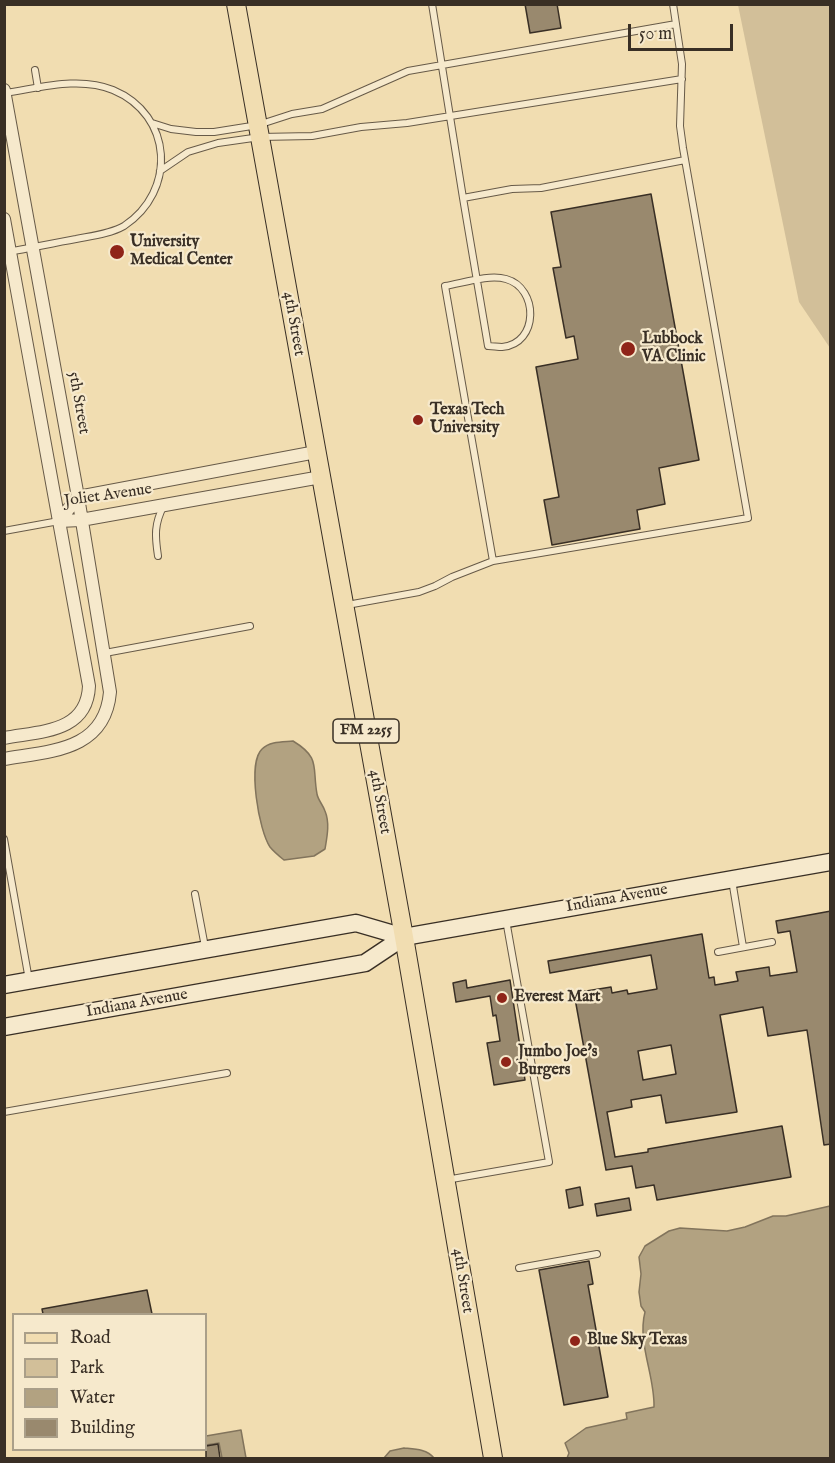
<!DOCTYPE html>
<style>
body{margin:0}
#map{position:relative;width:835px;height:1463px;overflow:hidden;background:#f1ddb1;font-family:"IM FELL English",serif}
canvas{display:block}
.frame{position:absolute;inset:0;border:6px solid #392f25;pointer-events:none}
.legend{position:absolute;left:12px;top:1313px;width:195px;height:138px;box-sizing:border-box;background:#f6e9cc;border:2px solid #aa9f89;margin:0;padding:8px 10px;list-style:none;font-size:18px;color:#392f25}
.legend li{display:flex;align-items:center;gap:12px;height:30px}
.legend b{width:30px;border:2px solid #aa9f89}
.scale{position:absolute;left:628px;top:24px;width:105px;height:27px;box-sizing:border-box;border:3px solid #392f25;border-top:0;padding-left:8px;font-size:18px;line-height:21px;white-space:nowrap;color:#392f25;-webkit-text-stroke:4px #f6e9cc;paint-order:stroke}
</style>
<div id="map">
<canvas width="835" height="1463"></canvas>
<div class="frame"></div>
<ul class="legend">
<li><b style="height:8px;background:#f1ddb1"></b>Road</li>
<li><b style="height:16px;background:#d2bf99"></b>Park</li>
<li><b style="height:16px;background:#b2a281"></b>Water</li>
<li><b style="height:16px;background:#99896e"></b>Building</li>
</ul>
<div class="scale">50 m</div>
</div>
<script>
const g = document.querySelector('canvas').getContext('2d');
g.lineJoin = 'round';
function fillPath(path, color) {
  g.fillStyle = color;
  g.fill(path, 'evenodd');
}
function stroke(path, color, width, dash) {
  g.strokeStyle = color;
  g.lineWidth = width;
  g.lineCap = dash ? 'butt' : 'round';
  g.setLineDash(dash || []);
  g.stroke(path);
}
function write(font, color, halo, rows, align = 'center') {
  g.font = font + ' "IM FELL English",serif';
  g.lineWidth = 4.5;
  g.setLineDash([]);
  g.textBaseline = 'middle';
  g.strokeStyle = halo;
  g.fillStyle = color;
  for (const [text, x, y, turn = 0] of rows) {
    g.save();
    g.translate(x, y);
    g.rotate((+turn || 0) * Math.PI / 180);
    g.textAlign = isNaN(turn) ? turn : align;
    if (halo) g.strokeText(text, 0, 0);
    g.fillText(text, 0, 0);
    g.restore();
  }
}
fillPath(new Path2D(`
 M738,5h92v343l-31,-46z`), '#d2bf99');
const water = new Path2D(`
 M293,741c28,17 19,26 24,53 1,6 6,11 8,17 5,12 2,26 0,38l-11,7 -30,4c-5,-4 -10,-8 -14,-13 -11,-16 -23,-84 -8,-98 8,-8 21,-7 31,-8z
 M830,1206v252h-263l2,-5 -4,-10 21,-15 41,-9 -1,-6 28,-6c1,-31 -17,-64 -9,-95l-4,-6 -2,-14 2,-18 -2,-17 6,-11 24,-15 11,-3 47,3 18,-4 28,-11h13z
 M241,1430l5,28h-24l-3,-15 -13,2v-9z
 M404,1448c11,1 23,1 30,10h-50l6,-7z`);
fillPath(water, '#b2a281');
stroke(water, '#82745c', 1.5);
const building = new Path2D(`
 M525,4h32l4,24 -31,5z
 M651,194l48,266 -40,8 6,36 -28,6 3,19 -88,16 -8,-45 15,-3 -23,-130 42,-8 -4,-23 -8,2 -13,-70 8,-1 -10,-55z
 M831,911v233l-7,1 -17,-115 -39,6 -5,-29 -43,8 17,97 -71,11 -5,-28 -30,5 1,7 -25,5 8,45 33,-5v-3l134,-23 9,51 -134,23 -3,-15 -18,3 -4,-22 -26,4 -32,-177 37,-6 1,6 15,-3 1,4 29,-5 -6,-34 -101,18 -2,-12 154,-27 7,44 5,-1 1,8 23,-4 -2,-9 33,-5 1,9 27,-4 -7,-41 -12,2 -2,-12zM671,1045l5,29 -33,6 -5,-29z
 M466,980l1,8 43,-8 15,100 -31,5 -7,-42 13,-2 -4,-26 -3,1 -3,-20 -34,6 -3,-19z
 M580,1187l3,18 -14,3 -3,-18z
 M629,1198l2,12 -34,6 -2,-12z
 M589,1261l4,23 -5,1 20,112 -44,8 -25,-135z
 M147,1290l5,24h-109l-1,-5z
 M218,1444l2,14h-14v-12z`);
fillPath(building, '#99896e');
stroke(building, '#392f25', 1.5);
const lane = new Path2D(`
 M432,4l31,194 49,-9 29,-1 144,-28
 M35,70l3,18
 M5,93c35,-5 74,-17 108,-3 60,25 64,101 11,136 -14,8 -33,10 -48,13 -23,4 -45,9 -68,13
 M152,123l19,6 25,3h18l44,-7 34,-11 30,-5 86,-38 268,-47
 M160,171l28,-19 30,-9 42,-6 52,-1 49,-9 46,-4 275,-44
 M463,198l25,148c4,0 10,1 14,1 37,-3 37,-59 4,-68 -17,-5 -43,4 -61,7l48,275
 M4,531l55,-10
 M158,556c-3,-20 -4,-32 6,-51
 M347,605l72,-13 16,-6 17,-9 41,-16 255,-43 -65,-370 -3,-22 2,-62 -9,-60
 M105,653l145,-27
 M4,839l25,141
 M732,880l11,67
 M195,894l10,53
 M718,952l54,-10
 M4,1112l223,-39
 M446,1180l103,-18 -43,-242
 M519,1268l78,-14`);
const street = new Path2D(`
 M4,90l74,407 32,195c-5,59 -60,59 -106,67
 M4,219l85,467c-2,47 -49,45 -85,52
 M59,521l19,-24 238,-45
 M59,521l22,-1 240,-43`);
const secondary = new Path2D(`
 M4,985l352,-62 48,14
 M4,1027l361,-64 39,-26 426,-75`);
const primary = new Path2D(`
 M236,4l168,933 89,521`);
stroke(lane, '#675a48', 8);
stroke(street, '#675a48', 14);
stroke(secondary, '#392f25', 19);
stroke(primary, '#392f25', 20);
stroke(lane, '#f6e9cc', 6);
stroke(street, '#f6e9cc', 12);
stroke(secondary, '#f6e9cc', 16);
stroke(primary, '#f1ddb1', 18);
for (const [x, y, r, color] of [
 [117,252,8,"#8f2418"],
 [628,349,8,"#8f2418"],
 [418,420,6,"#8f2418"],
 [502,998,6,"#8f2418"],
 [506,1062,6,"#8f2418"],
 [575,1341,6,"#8f2418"]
]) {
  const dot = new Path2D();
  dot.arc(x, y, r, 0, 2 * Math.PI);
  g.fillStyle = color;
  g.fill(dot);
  stroke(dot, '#f6e9cc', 2);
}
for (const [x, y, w] of [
 [366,731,66]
]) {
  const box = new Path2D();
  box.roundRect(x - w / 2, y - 12, w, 24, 4.5);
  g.fillStyle = '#f6e9cc';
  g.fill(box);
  stroke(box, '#392f25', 1.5);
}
write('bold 15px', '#392f25', null, [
 ["FM 2255",366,731]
]);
write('bold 16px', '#392f25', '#f6e9cc', [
 ["University",130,243],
 ["Medical Center",130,261],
 ["Lubbock",642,340],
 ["VA Clinic",642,358],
 ["Texas Tech",430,411],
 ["University",430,429],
 ["Everest Mart",514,998],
 ["Jumbo Joe's",518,1053],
 ["Burgers",518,1071],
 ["Blue Sky Texas",587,1341]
], 'left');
write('16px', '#392f25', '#f6e9cc', [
 ["4th Street",293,324,80],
 ["5th Street",78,403,80],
 ["Joliet Avenue",108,496,-8],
 ["4th Street",379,802,80],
 ["Indiana Avenue",617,899,-10],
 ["Indiana Avenue",137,1004,-10],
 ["4th Street",462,1281,81]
]);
</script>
